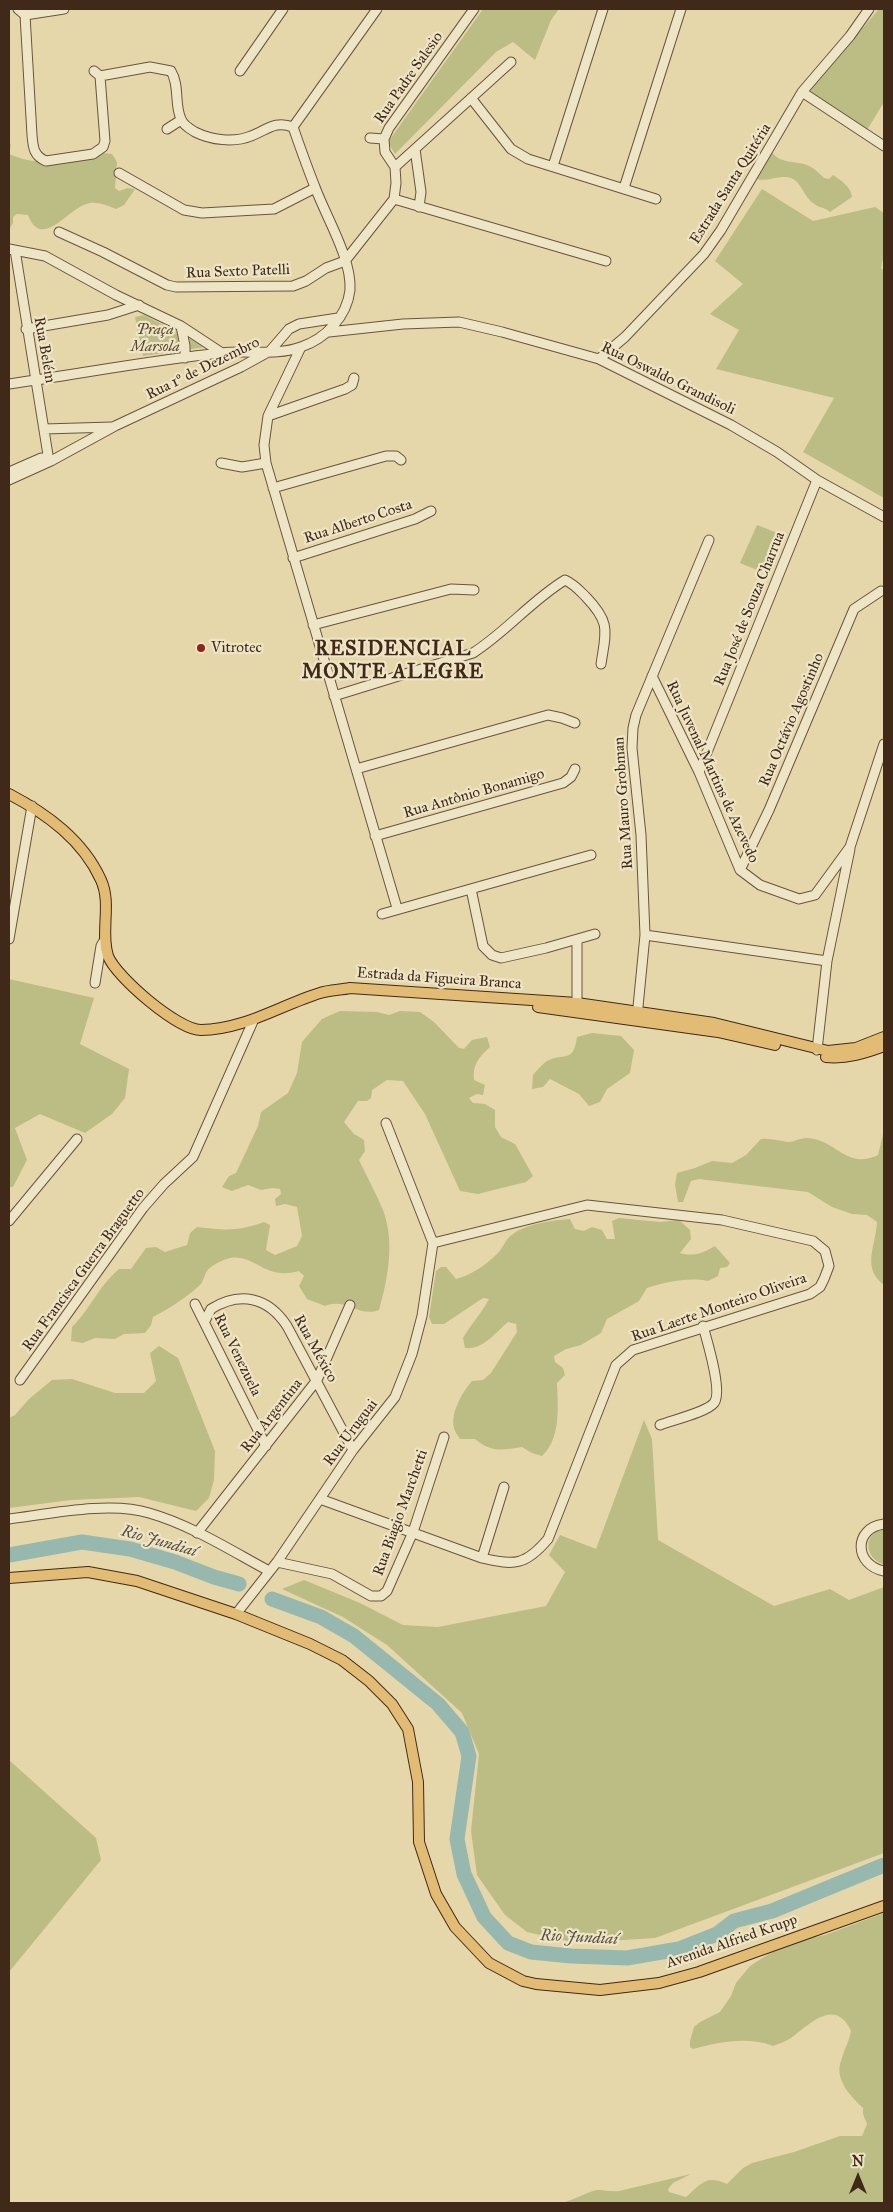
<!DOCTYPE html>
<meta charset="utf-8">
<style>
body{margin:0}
#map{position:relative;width:893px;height:2212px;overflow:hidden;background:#e5d7a9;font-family:"IM FELL Great Primer",serif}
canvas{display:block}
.frame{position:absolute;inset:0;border:10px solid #412919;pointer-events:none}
.north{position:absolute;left:833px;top:2152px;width:50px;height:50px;-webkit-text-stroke:4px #eee5c7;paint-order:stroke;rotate:0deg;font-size:14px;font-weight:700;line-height:20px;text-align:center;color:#412919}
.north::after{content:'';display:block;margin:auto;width:18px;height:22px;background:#412919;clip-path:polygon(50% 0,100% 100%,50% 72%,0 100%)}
</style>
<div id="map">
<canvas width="893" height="2212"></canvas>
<div class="frame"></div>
<div class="north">N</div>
</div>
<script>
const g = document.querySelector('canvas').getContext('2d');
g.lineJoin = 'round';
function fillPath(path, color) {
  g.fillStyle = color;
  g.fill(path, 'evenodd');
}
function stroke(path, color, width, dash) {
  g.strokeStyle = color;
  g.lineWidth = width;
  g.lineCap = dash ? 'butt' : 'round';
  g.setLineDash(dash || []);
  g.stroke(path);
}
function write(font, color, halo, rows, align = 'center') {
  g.font = font + ' "IM FELL Great Primer",serif';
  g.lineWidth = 4.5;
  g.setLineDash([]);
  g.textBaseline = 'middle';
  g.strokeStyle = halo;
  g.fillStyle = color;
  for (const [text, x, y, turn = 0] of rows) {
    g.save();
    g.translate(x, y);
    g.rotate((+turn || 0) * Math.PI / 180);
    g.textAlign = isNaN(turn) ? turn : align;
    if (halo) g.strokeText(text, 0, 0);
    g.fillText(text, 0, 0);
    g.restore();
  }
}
fillPath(new Path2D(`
 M483,9h76l-8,11 -16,40 -22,-18 -17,10 -101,102 -7,-12z
 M879,9h5v93l-17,28 -60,-38z
 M9,142l2,3 -2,9c14,6 34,12 45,1l24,3 26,-5 8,1 5,8 -2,26 4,3 9,-3 7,1 -11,16 -8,4c-8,-3 -17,-7 -26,-6 -21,3 -48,49 -62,12l-11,-1 -4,3v6l-4,7z
 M771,150c6,13 21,11 33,14 8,2 14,8 20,14l5,1 4,-4c8,5 18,12 19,22l-22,15c-5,-5 -12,-4 -17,-9 -11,-8 -12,-26 -28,-26 -10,-1 -18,5 -28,2l1,-6z
 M762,189l51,32 62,-14 9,6v41l-3,14 3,3v227l-81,-46 31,-54 -118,-29 23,-39 -29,-16 33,-30 -28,-23z
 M144,315l62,32 -63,9 -8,-39z
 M757,525l23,9 -18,38 -22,-9z
 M9,979l85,19 -14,46 49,25 -4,29 -13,16 -27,19 -45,-19 -25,14 12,32 -14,27h-4z
 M340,1011l37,1 12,3 11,-4 20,1 14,10 25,26 5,1 8,-9 15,-3 3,10c-11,10 -18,18 -16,33l11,5 -2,10 -6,-1 -8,4 4,5 12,1 10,6v17l6,10 14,7 18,32 -7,6 -48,12 -18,-3 -35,-77 -22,-33 -16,-1 -15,10 -1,8 -4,3h-9l-14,21 10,12 10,6 1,11 -6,9c8,17 17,33 24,50 12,32 5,68 -4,100 -21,8 -33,-13 -54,-4l-18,-7 -8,-13 5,-10 -5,-5c-35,10 -43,-17 -69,-13 -6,1 -20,8 -23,13 -3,4 -3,10 -7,14 -13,12 -31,24 -47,32l-2,8 -6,8 -21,1 -9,5 -20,-1 -12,5 -12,-2 1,-14c19,-19 26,-40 47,-58h12l15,-21 10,-1 9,5 22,-7 3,-12 7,-6c27,3 40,5 67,-5l6,3 -4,25 9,5 22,-9 5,-10 -5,-29 -12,-3 -9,2 -1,-7 6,-5 -1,-5 -8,-1 -11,2 -13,-5 -16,6 -10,-4 7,-11 7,-3 22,-47 3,-14 27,-19 9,-20 5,-31 20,-23z
 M592,1033l29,3 13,14 -4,23 -23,16 -7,13 -11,4 -10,-12 -29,-15 -7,8 -11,2 1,-14c4,-4 9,-11 14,-14 18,-9 26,3 30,-24z
 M884,1130v155c-23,-17 -8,-40 -7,-63l-10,-7 -15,-1 -20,-7 -24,-15 -109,-13 -8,2 -8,21h-5l-3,-17 2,-12 18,-5 17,-7 20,2 14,-8 15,-16c10,-1 17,2 27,3 6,0 12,-4 19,-4 31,2 38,32 71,17z
 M619,1218l41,4 19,-2 11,10 1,9 -11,14c14,4 23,0 35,-7l15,17 -3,4 -7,1 -2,8 -10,5c-20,-4 -42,1 -61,7l-8,13 -32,18 -6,14 -20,12 -15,4 -12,7 1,6 8,6 2,7 -8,8c1,24 4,55 -15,73l-10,-3 -10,-6c-21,3 -30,6 -47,-8h-15c-2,-3 -5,-7 -6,-11 -4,-15 9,-37 18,-47l11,-1 8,-7 26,-41 -1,-8 -8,-2c-13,11 -25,28 -43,26l-2,-10c8,-14 19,-25 26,-39l-6,-1 -39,26h-12l-3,-7 7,-46 5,-4h5l10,12c13,-3 30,-14 40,-24 7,-6 9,-16 17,-21 13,-10 41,-14 57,-15l5,10 9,2 8,-4 10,3 5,9h8l-3,-18z
 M159,1346l19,12 37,93 -1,29 -5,18 -13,13 -57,-14 -68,3 -62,8v-90l6,-3 14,-16 23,-19 20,-1 43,14h29l12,-12 -6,-28z
 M644,1420l8,19 6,101 116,66 56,-17 19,11 35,-13v266l-229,85 -79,5 -49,-11 -22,-17 -28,-40 -6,-44 8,-77 -17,-41 -75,-68 -44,-28 -61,-28 22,-9 56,23 43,22 35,2 108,-21 19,-34 -16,-17 11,-20 36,14z
 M884,1529v35h-1c-19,-6 -20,-32 1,-35z
 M9,1760l87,78 5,22 -92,112z
 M884,1913v290h-322c9,-2 30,-13 36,-13 7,0 13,2 21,1l72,-17 -18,9 -5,6 1,3 17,5c15,-13 20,-23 41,-13l16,-16 9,-5 42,-11 46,-16h22l5,-12 -4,-10v-6c-12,-11 -29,-29 -22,-47 3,-11 8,-19 10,-30 -16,-35 -43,-5 -60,7 -5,3 -12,6 -18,8 -25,-10 -55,-4 -80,3l-3,-2v-6l4,-14 6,-5 20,-10 11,-16 5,-13 14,-17 36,-23 39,-8z`), '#bbbd84');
stroke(new Path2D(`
 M9,1555l73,-13 48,7 45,13 39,15 25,7
 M272,1599l49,18 33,19 84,68 24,28 7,24 -12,83 7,35 20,43 24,26 23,9 40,4 56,2 52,-9 38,-15 17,-13 38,-10 112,-46`), '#97b8ae', 15);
const minor = new Path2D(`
 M18,9l7,6 7,120c1,13 2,21 14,26l47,-7 10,-7 2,-6 -5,-65 -6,-5
 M25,15l39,-6
 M240,71l43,-62
 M100,76l50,-9 21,4c9,15 3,33 10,48 2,6 9,10 14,13 16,8 39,11 56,4 16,-6 24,-16 42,-9
 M802,92l82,54
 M471,98l40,51 17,10 128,40
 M293,127l84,-118
 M167,129l14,-9
 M370,138l14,1
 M415,149l6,43 -2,15
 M553,166l50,-157
 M395,167l116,-105
 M119,173l65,37 18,3 72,-4 41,-21
 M624,188l57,-179
 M394,199l212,62
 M59,232l44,20 64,33 9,2 117,-1 13,-5 20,-13 19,-7 49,-62 2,-16 -1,-16 -10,-15 -1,-13 5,-11 85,-119
 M9,249l36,7 71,39 65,31 41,27
 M15,250l33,205 -11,9
 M181,326l4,20v12
 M26,329l82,-14 31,-10
 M329,332l74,-8 56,-2 43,10 97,27 132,66 46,27 40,28 67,37
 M301,347l-33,69 -4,29 2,18 131,445
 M599,359l26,-22 79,-83 17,-24 81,-138 48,-56 19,-27
 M9,384c71,-10 142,-24 213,-31 25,-3 55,3 79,-6 24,-8 46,-30 49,-57 2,-31 -24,-73 -35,-103 -8,-20 -15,-40 -22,-60
 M268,416l77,-27 7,-4 2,-7
 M44,429l68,-2
 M221,463l21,4 24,-4
 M9,472l32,-14
 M9,480l42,-19 64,-35 126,-59 29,-16 19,-22 10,-5 39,-6
 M273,488l113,-32h10l5,4
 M293,558l122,-39 16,-8
 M313,625l138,-36 23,1
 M652,676l47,96 41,98 20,15 39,14 16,-4 35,-48 34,-103
 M334,696l139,-43c33,-21 59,-53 92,-73 9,4 14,10 21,17 25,26 20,34 15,67
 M356,769l192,-54 14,3 13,5
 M699,772l118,-292
 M375,836l188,-53 8,-6 4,-8
 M740,870l29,-60 85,-201 27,-18
 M471,889l12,57 9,9 9,3 45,-10 49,-14
 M382,914l209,-59
 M645,935l182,26
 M9,939l23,-133
 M577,940v63l2,6
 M95,983l6,-37 4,-7
 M637,1017l8,-82 -4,-100 -9,-87 1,-20 3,-13 73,-175
 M817,1050l10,-89 23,-112
 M386,1123l47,120
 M9,1221l68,-82
 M195,1304l71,142
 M205,1321l6,-12c29,-18 57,-12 76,17l66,124
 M20,1380l123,-172 21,-24 29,-27 61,-138
 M660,1425c13,-5 47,-13 54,-22 9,-11 -7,-62 -11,-77
 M320,1499l162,59c33,8 44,7 66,-19l68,-174 17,-15 177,-56 10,-7 4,-8 5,-13 -4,-15 -12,-10 -91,-21 -135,-15 -154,38
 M9,1519c40,-5 101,-18 140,-6 42,12 81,37 120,58
 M884,1524c-31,4 -30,41 0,47
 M197,1533l120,-153 33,-75
 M482,1558l22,-71
 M277,1562l55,12 39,22h10l6,-5 26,-59 31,-95
 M236,1614l41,-52 76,-112 42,-53 17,-43 10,-38 11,-73`);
const major = new Path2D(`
 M9,794c38,20 74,46 92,86 11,24 -1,52 7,76 8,21 70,74 93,74 42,0 80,-25 119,-37 9,-3 20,-3 30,-5l227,15 137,20 114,28 28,-3 28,-11
 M538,1007l180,25 57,13
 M826,1057c21,2 39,-4 58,-11
 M9,1578l79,-6 49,9 99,33 74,30 32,16 27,21 23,23 16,25 10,53 1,60 17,52 19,33 34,36 34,18 13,3 64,6 59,-7 40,-11 185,-66`);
stroke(minor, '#6a543d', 11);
stroke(major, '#412919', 12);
stroke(minor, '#eee5c7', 9);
stroke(major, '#e2bc74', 10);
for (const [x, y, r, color] of [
 [201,648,5,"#8f2418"]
]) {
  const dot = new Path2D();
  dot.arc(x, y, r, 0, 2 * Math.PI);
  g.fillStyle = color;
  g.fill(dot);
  stroke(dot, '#eee5c7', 2);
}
write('15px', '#412919', '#eee5c7', [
 ["Rua Padre Salesio",409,78,-55],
 ["Estrada Santa Quitéria",731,184,-58],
 ["Rua Sexto Patelli",238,272,-2],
 ["Rua Belém",44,350,80],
 ["Rua 1º de Dezembro",203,369,-26],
 ["Rua Oswaldo Grandisoli",668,379,26],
 ["Rua Alberto Costa",358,522,-18],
 ["Rua José de Souza Charrua",750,609,-68],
 ["Rua Octávio Agostinho",792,720,-67],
 ["Rua Juvenal Martins de Azevedo",712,772,65],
 ["Rua Antônio Bonamigo",474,794,-16],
 ["Rua Mauro Grobman",624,803,-94],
 ["Estrada da Figueira Branca",439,979,4],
 ["Rua Francisca Guerra Braguetto",84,1270,-54],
 ["Rua Laerte Monteiro Oliveira",719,1308,-19],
 ["Rua México",315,1349,61],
 ["Rua Venezuela",237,1355,64],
 ["Rua Argentina",272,1416,-52],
 ["Rua Uruguai",351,1433,-53],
 ["Rua Biagio Marchetti",401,1513,-70],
 ["Avenida Alfried Krupp",732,1942,-19]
]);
write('italic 15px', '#59472e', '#eee5c7', [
 ["Praça",155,330],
 ["Marsola",155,347]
]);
write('15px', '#412919', '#eee5c7', [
 ["Vitrotec",211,648]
], 'left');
write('italic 16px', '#564d3e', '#eee5c7', [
 ["Rio Jundiaí",159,1542,16],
 ["Rio Jundiaí",579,1938,3]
]);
g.letterSpacing = '1px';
write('bold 20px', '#412919', '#eee5c7', [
 ["RESIDENCIAL",393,650],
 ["MONTE ALEGRE",393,673]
]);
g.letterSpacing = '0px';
</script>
